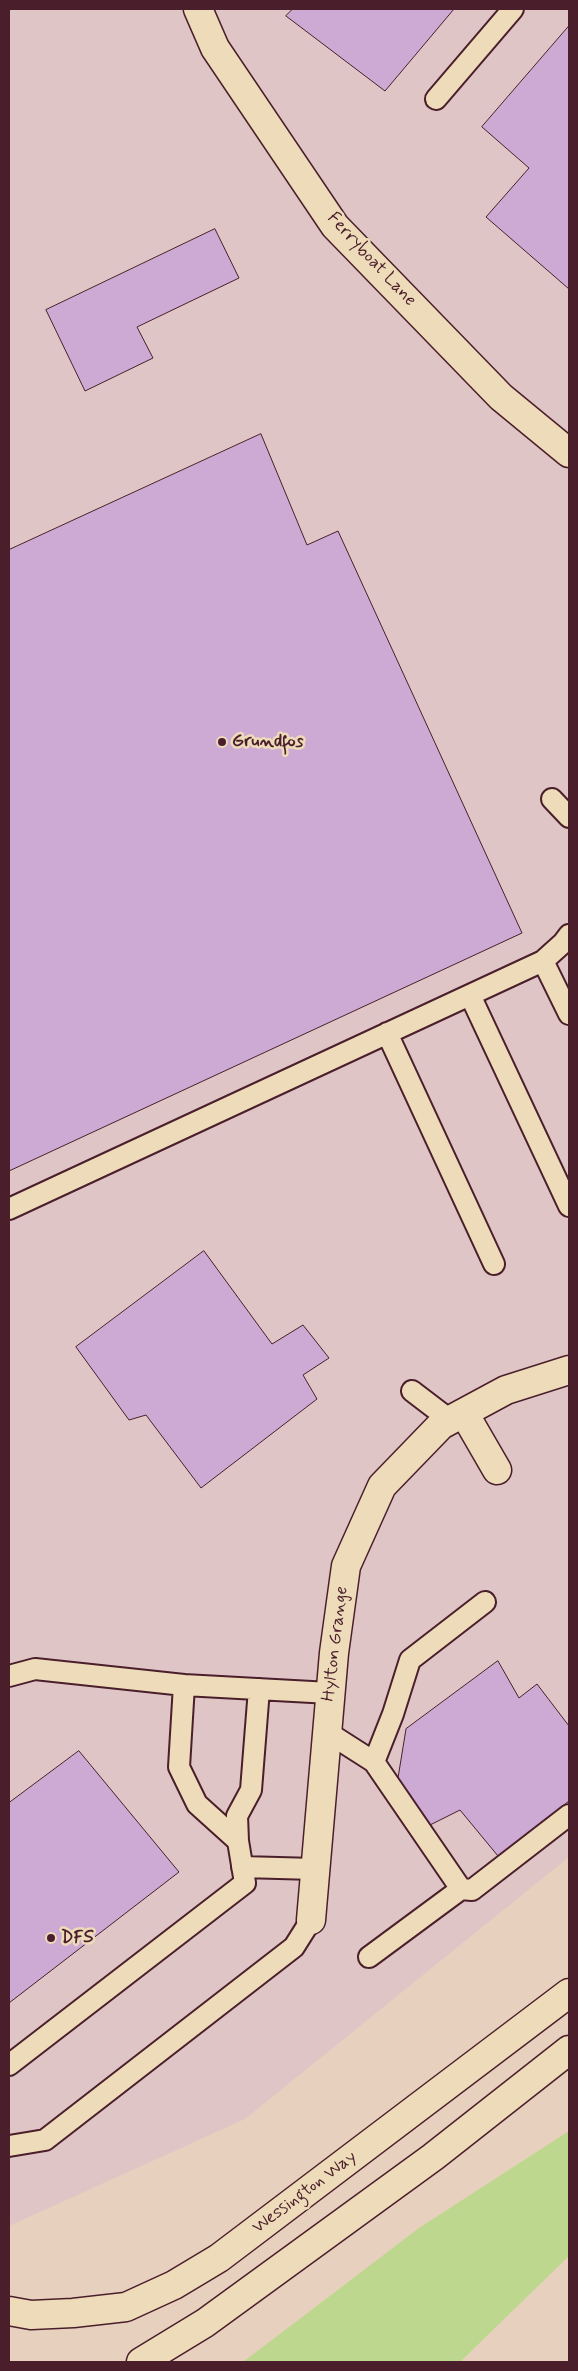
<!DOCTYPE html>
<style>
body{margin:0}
#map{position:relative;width:578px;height:2371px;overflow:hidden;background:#e7d1be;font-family:Mynerve,sans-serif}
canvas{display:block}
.frame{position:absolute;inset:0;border:10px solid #4a1f2b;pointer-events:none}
</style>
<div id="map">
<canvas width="578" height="2371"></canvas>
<div class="frame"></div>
</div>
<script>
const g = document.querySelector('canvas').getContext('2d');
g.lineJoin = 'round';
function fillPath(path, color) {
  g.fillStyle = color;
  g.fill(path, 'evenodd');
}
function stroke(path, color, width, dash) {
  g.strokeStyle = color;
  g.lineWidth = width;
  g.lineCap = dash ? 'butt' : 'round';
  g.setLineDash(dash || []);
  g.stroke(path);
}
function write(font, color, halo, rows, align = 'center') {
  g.font = font + ' Mynerve,sans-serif';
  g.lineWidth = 5;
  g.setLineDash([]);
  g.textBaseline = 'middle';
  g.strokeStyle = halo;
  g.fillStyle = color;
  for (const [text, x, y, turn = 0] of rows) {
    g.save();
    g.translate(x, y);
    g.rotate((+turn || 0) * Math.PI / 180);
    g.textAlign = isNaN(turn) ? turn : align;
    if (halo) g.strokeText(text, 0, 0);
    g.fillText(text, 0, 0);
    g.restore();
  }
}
fillPath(new Path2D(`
 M9,9h560v1848l-324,262 -236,107z`), '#dfc5c5');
fillPath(new Path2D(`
 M569,2131v125l-109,106h-217l176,-134z`), '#bed78e');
const building = new Path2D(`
 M293,9h161l-69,82 -99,-75z
 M569,26v263l-83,-72 43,-49 -47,-41z
 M215,229l24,49 -102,49 16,31 -68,33 -39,-81z
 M261,434l46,111 31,-14 184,402 -513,238v-621z
 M204,1251l68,93 31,-19 26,33 -26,17 14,24 -116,89 -55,-73 -17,5 -53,-73z
 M498,1661l21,37 18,-14 32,42v75l-71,55 -38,-46 -34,17 -29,-43 9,-55z
 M79,1751l100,121 -170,131v-200z`);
fillPath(building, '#ccaad4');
stroke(building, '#4a1f2b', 1);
const service = new Path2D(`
 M436,99l77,-90
 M552,799l17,18
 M543,961l26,53
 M470,995l99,211
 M387,1033l107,231
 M9,1209l534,-248 20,-18 6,-8
 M412,1391l38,29
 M9,1676l26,-7 149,16
 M327,1732l47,30 87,127 11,1 97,-75
 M374,1762l19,-48 17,-54 75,-58
 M238,1841l-1,-25 14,-26 8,-101
 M242,1867l73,2
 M369,1957l92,-68
 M9,2065l236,-182 -7,-42 -41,-37 -18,-37 5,-82 146,8
 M9,2146l36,-6 249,-193 17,-27`);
const minor = new Path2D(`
 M464,1413l33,57
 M311,1920l23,-267 12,-87 36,-80 59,-61 65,-35 63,-20`);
const tertiary = new Path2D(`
 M198,9l17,39 120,178 166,171 68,56`);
const trunk = new Path2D(`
 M9,2311l22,4 42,-2 53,-6 48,-22 45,-27 350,-265
 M141,2362l64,-39 228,-166 136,-107`);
stroke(service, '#4a1f2b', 24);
stroke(minor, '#4a1f2b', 31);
stroke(tertiary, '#4a1f2b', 31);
stroke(trunk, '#4a1f2b', 31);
stroke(service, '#eedbb9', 20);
stroke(minor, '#eedbb9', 28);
stroke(tertiary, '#eedbb9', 28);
stroke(trunk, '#eedbb9', 28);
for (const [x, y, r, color] of [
 [222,742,5,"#4a1f2b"],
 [51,1938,5,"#4a1f2b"]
]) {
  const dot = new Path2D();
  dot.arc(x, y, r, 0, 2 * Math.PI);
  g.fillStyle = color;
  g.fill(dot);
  stroke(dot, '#eedbb9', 2);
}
write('18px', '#4a1f2b', '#eedbb9', [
 ["Ferryboat Lane",371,260,47],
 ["Hylton Grange",336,1644,-83],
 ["Wessington Way",305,2193,-37]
]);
write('bold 18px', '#4a1f2b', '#eedbb9', [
 ["Grundfos",232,742],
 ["DFS",61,1938]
], 'left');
</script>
